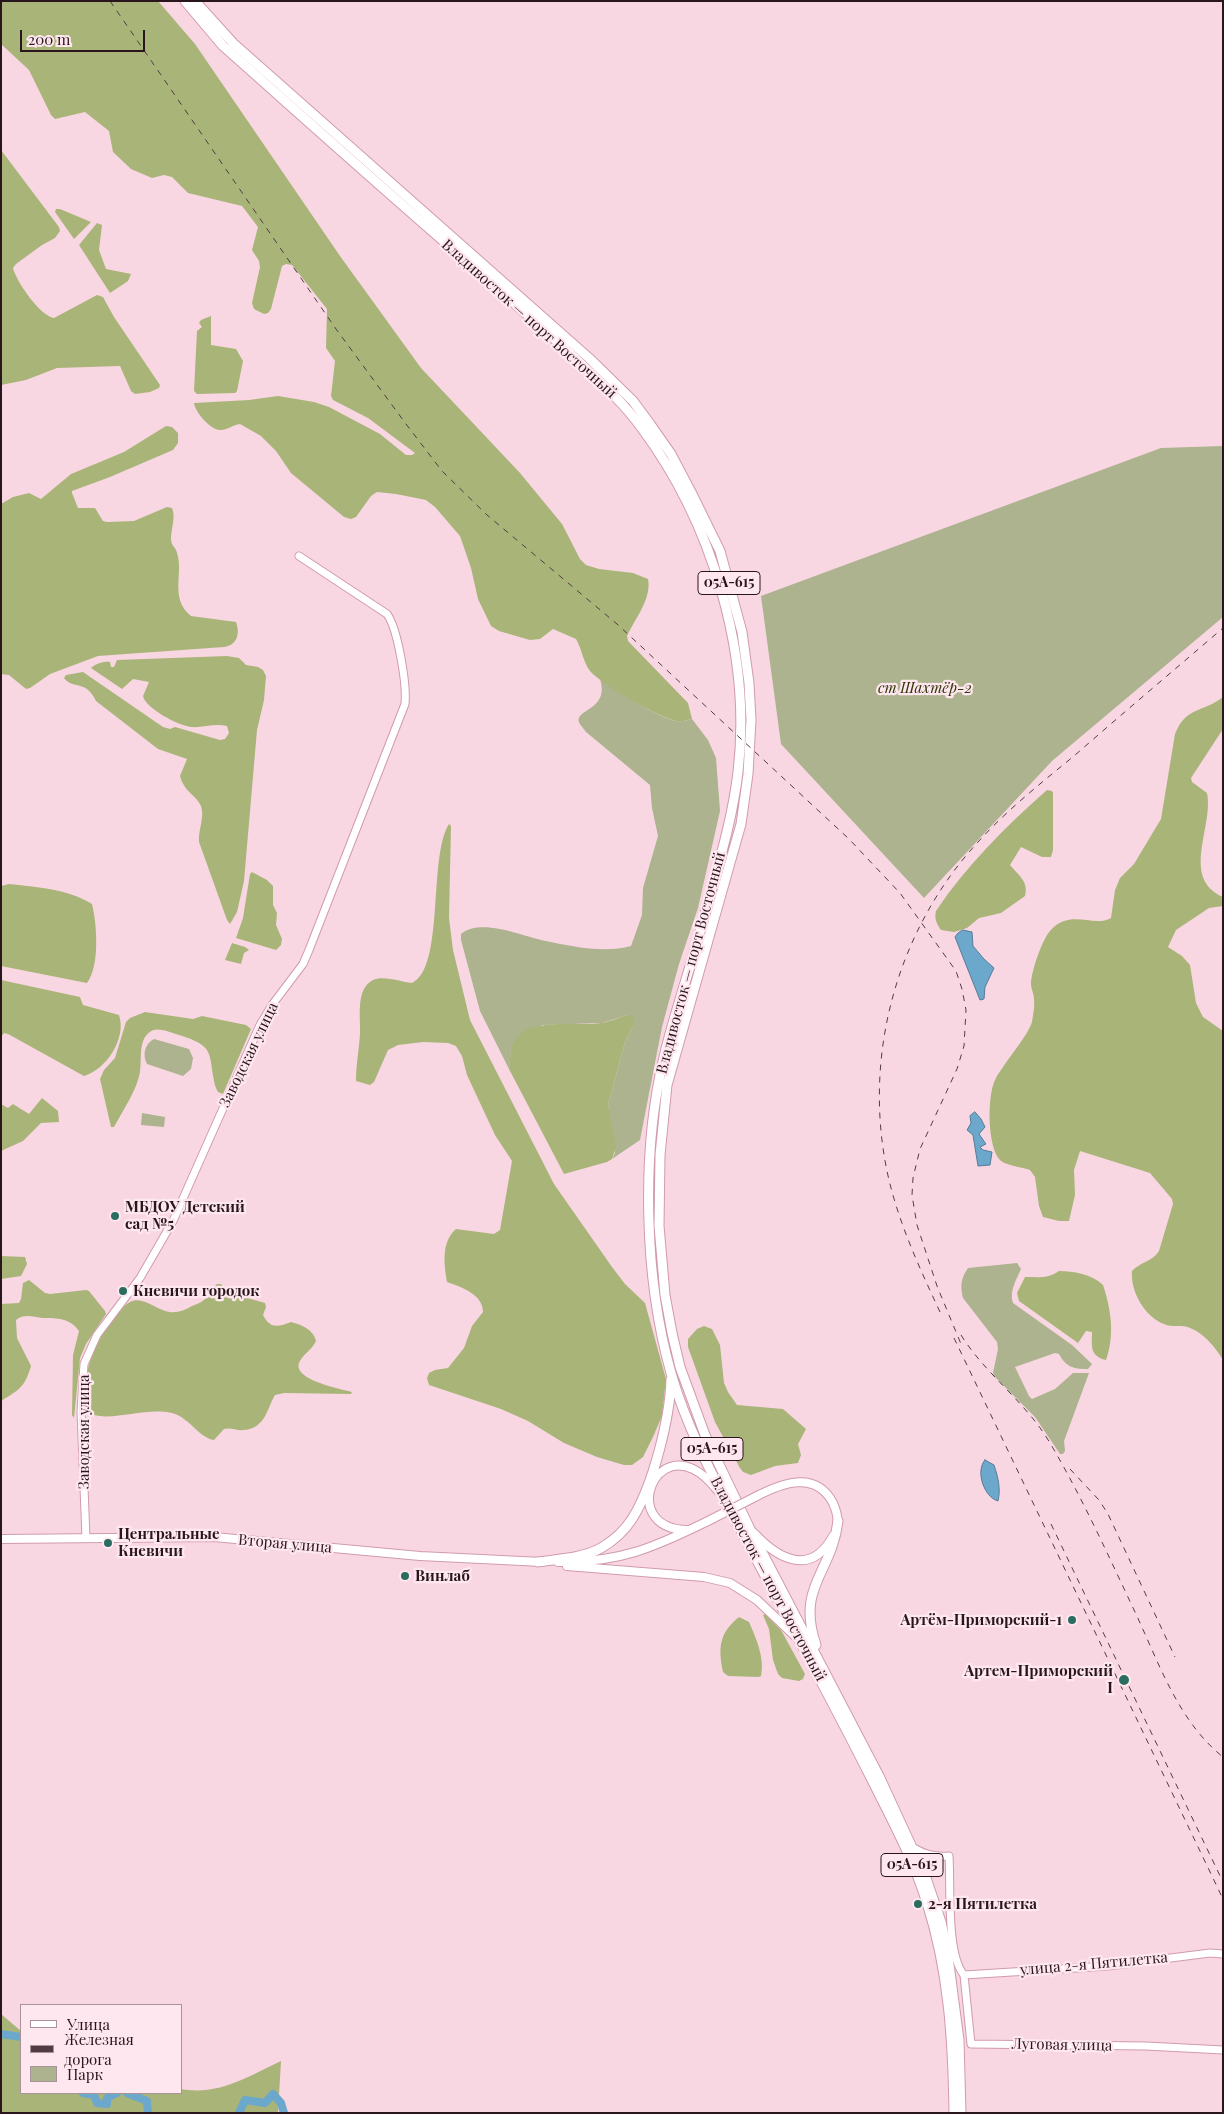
<!DOCTYPE html>
<meta charset="utf-8">
<style>
body{margin:0}
#map{position:relative;width:1224px;height:2114px;overflow:hidden;background:#f9d7e2;font-family:"Playfair Display",serif}
canvas{display:block}
.frame{position:absolute;inset:0;border:2px solid #29151c;pointer-events:none}
.legend{position:absolute;left:20px;top:2004px;width:162px;height:90px;box-sizing:border-box;background:#ffe7ef;border:1px solid #a9939b;margin:0;padding:6px 9px;list-style:none;font-size:15px;color:#29151c}
.legend li{display:flex;align-items:center;gap:10px;height:25px}
.legend b{width:25px;border:1px solid #a9939b}
.scale{position:absolute;left:20px;top:30px;width:125px;height:22px;box-sizing:border-box;border:2px solid #29151c;border-top:0;padding-left:6px;font-size:15px;line-height:18px;white-space:nowrap;color:#29151c;-webkit-text-stroke:4px #ffe7ef;paint-order:stroke}
</style>
<div id="map">
<canvas width="1224" height="2114"></canvas>
<div class="frame"></div>
<ul class="legend">
<li><b style="height:6px;background:#fff"></b>Улица</li>
<li><b style="height:6px;background:#523b43"></b>Железная дорога</li>
<li><b style="height:14px;background:#acb38e"></b>Парк</li>
</ul>
<div class="scale">200 m</div>
</div>
<script>
const g = document.querySelector('canvas').getContext('2d');
g.lineJoin = 'round';
function fillPath(path, color) {
  g.fillStyle = color;
  g.fill(path, 'evenodd');
}
function stroke(path, color, width, dash) {
  g.strokeStyle = color;
  g.lineWidth = width;
  g.lineCap = dash ? 'butt' : 'round';
  g.setLineDash(dash || []);
  g.stroke(path);
}
function write(font, color, halo, rows, align = 'center') {
  g.font = font + ' "Playfair Display",serif';
  g.lineWidth = 4.5;
  g.setLineDash([]);
  g.textBaseline = 'middle';
  g.strokeStyle = halo;
  g.fillStyle = color;
  for (const [text, x, y, turn = 0] of rows) {
    g.save();
    g.translate(x, y);
    g.rotate((+turn || 0) * Math.PI / 180);
    g.textAlign = isNaN(turn) ? turn : align;
    if (halo) g.strokeText(text, 0, 0);
    g.fillText(text, 0, 0);
    g.restore();
  }
}
fillPath(new Path2D(`
 M1223,446v171l-171,144 -128,137 -143,-154 -20,-148 400,-148z
 M600,679c19,12 56,39 77,42 5,1 10,-1 15,-2l16,21 8,18 4,53 -22,97 -19,56 -17,63 -22,113 -28,19 3,-6 -7,-48 17,-63 8,-16 -6,-11 -25,8 -60,2 -31,26 -2,18 -29,-58 -19,-71v-6c20,-17 63,3 85,7 27,6 59,12 85,5l11,-31 1,-27 15,-52 -6,-28 -2,-23 -64,-53c-2,-3 -6,-7 -7,-10 -4,-13 31,-12 21,-43z
 M154,1039l35,10 4,9 -2,11 -8,7 -36,-12c-5,-10 -2,-20 7,-25z
 M142,1113l23,4 -1,10 -23,-2z
 M1017,1263l4,6c-5,11 -12,23 -8,34l59,42 20,19 -4,5c-15,0 -22,-2 -29,-15l-4,-1 -40,14 14,29 3,3 23,-10 18,-16h16l-25,68 1,10 -2,3h-3l-25,-37 -41,-41 -1,-3 5,-24 -1,-7 -34,-44c-3,-12 -2,-20 5,-30z`), '#acb38e');
fillPath(new Path2D(`
 M1,1h157l37,43 145,212 81,112 99,105 42,51 18,35 6,6 13,4 34,4 15,6c4,19 -13,40 -21,57l1,5 60,62 4,16c-5,1 -10,3 -15,2 -16,-2 -76,-37 -87,-50 -7,-9 -8,-22 -14,-32l-23,-10 -13,10 -10,1 -31,-9 -8,-5 -13,-27 -7,-31 -11,-32 -25,-29 -9,-7 -30,-6 -19,-2 -6,4 -15,21 -5,2 -7,-2 -53,-44 -15,-22 -15,-15 -21,-12c-7,1 -13,6 -19,6 -10,1 -26,-18 -27,-27l55,-3 29,-4 36,6 15,5 51,27 26,21h6l3,-2 -47,-35 -35,-18 -2,-4 4,-35 -9,-13 1,-39 -35,-44 -6,-1 -4,2 -11,43 -3,4 -4,1 -10,-5 -2,-6 8,-36 -1,-6 -7,-11 6,-23 -16,-21 -54,-13 -16,-16 -8,-2 -12,3 -21,-9 -18,-17 -4,-21 -24,-19 -30,7 -4,-4 -22,-45 -28,-26z
 M1,150l58,77 1,4 -5,7 -13,7 -26,19 -3,4c3,13 27,48 41,50l43,-23 6,2 11,20 46,68 -1,3 -9,4 -15,2 -4,-3 -11,-25 -63,2 -31,12 -25,5z
 M56,209h4l31,13 -17,17 -19,-27z
 M97,223l5,2 -3,25 7,19 25,5 -3,7 -18,12 -31,-48z
 M211,316v29l25,4 7,12 -6,30 -2,2 -38,1 -3,-3 3,-60 5,-4 -3,-4 2,-3z
 M166,426l6,1 6,6v10l-5,7 -63,27 -38,14v2l6,15h17l8,13 4,1 27,-1 33,-14 5,1c4,9 -1,21 -1,31 0,7 5,8 6,14 7,20 -8,45 14,63l45,6c4,11 2,23 -12,25l-126,9 -48,18 -20,14 -4,1 -17,-14 -8,-1v-170l12,-7 16,-4 12,6 30,-25 53,-22z
 M227,656l12,2 7,7 12,2 5,3 3,6 -2,24 -7,30 -13,151 -7,31 -7,12 -3,-4 -28,-78c-1,-12 6,-25 2,-36 -4,-10 -17,-14 -21,-30l7,-17 -29,-10 -62,-48c-10,-22 -23,-11 -32,-23l2,-3 17,-3 80,55 7,2 5,-2 45,13 5,-1 4,-6 -2,-7c-12,-3 -24,2 -36,1 -12,-1 -46,-19 -48,-31l6,-14 -16,-3 -11,10 -31,-21c4,-4 13,-7 19,-6l1,5h3l3,-7z
 M1223,697v32l-32,49 1,4 15,11c7,34 -27,85 16,104v9l-14,2 -33,22 -8,17 14,9 8,9 6,38 7,14 20,14v329c-7,-12 -19,-27 -33,-32 -8,-4 -18,0 -26,-4 -19,-7 -34,-33 -32,-53 8,-9 20,-9 27,-20l14,-47 -1,-5 -22,-26 -70,-22 -6,19 1,25 -6,26h-10l-16,-4 -4,-11 -4,-29 -5,-7c-8,-3 -22,-4 -29,-9 -14,-12 -14,-65 -6,-81 8,-16 33,-44 37,-58 1,-7 3,-16 2,-23 0,-5 -3,-10 -3,-15 0,-12 11,-44 19,-53 20,-23 43,-3 61,-13l4,-28 5,-12 14,-14 27,-45 14,-85c11,-28 28,-21 48,-37z
 M1047,790l5,1 1,2v57l-2,7h-9l-21,-10 -11,18c8,10 19,16 15,31l-24,17 -22,5 -12,10 -13,4 -13,-2c-4,-6 -7,-11 -5,-19 30,-45 70,-85 111,-121z
 M449,824l2,2 -2,92 4,32 17,70 84,164 58,83 13,17 20,19 21,76 -4,37 -9,21 -10,20 -11,8h-8l-27,-8 -33,-14 -36,-22 -27,-12 -72,-24 -2,-7 2,-5 6,-3 13,-2 16,-20 8,-22 11,-14c0,-18 -22,-25 -36,-30 -3,-18 -6,-40 9,-53l38,5 6,-4 12,-69 -17,-26 -28,-60 -5,-19 -6,-10 -8,-3 -25,-1 -25,3 -10,5 -14,32 -4,3 -14,-4c0,-16 3,-31 4,-47 1,-16 -5,-45 13,-54 10,-5 29,2 39,3 33,-15 16,-127 37,-159z
 M252,872l15,8 6,6v19l4,8 -1,12 6,14 -1,6 -5,5 -40,-12 7,-20 7,-44z
 M9,884c27,3 59,5 83,20 5,20 8,62 -5,79l-86,-17v-80z
 M232,943l13,4 4,3 -5,3 -3,11 -16,-4z
 M1,980l79,17 3,8 36,10c8,23 -13,55 -35,61l-76,-42 -4,-1 -3,4z
 M145,1012l48,7 9,-3 44,9 5,4 -28,65 -5,-2 -2,-4c-9,-34 2,-41 -37,-53 -8,-2 -22,-9 -29,-3 -12,8 -8,27 -10,40 -3,18 -17,38 -26,55h-3l-11,-48 4,-9 11,-12 11,-36 4,-4z
 M627,1015l7,2 -1,9 -8,16 -17,63 8,42 -4,12 -5,3 -43,12 -55,-105c1,-10 1,-22 7,-30 14,-22 62,-12 85,-16 9,-1 18,-6 26,-8z
 M42,1098l16,13 1,11 -18,1 -18,18 -22,10v-47l7,4 5,-4 16,10z
 M1,1256l24,1 2,7 -6,12 -20,3z
 M1059,1271c14,0 33,3 44,14 8,24 12,50 3,75 -17,-4 -14,-15 -14,-28l-6,-1 -8,12 -59,-42 -2,-8 8,-16c13,0 23,2 34,-6z
 M29,1280l16,13 5,1 36,-4 3,1 16,20 1,3 -20,30 -6,14 -6,60 -2,-3 1,-60 6,-24c-9,-13 -22,-13 -36,-13 -10,-1 -18,-5 -27,2l1,18 14,28c-6,21 -12,24 -30,35v-97l18,-1 2,-4 2,-16z
 M217,1284h4l5,8 39,11 1,4 -3,8c7,14 15,12 28,7 11,3 22,7 25,19 -4,9 -15,15 -17,22 -6,17 42,26 53,29l-1,2 -67,-1 -9,2c-8,13 -9,33 -31,35 -7,1 -13,-3 -20,-1l-10,11c-15,-2 -25,-23 -42,-27 -28,-6 -58,9 -82,1 -20,-25 15,-98 40,-112 13,-7 27,9 40,10 8,1 15,-2 22,-6 6,-2 12,-5 16,-10 3,-4 6,-9 9,-12z
 M704,1326l8,3 8,16 4,38 4,9 9,13 46,4 23,20 -8,15 3,11 -3,8 -23,3 -24,9 -8,-3 -3,-4 -25,-46 -27,-75v-8l9,-10z
 M765,1614l16,16 24,44 -2,5 -4,2 -17,-3 -4,-4 -5,-14 -4,-31 -6,-14z
 M739,1617l10,5c7,16 16,36 12,54l-2,1 -31,-1 -5,-4c-5,-24 -4,-39 16,-55z
 M1,2014l20,17v62h160v-4c38,7 68,-13 100,-28l-3,52h-277z`), '#a9b478');
const water = new Path2D(`
 M963,930l9,2 1,14 11,13 10,9 -9,19 -1,12 -4,1 -25,-63 3,-4z
 M975,1112l6,7 4,8 -6,7 7,10 -6,3 3,3 9,2 -2,13 -12,1 -5,-31 -6,-5 4,-7 -1,-7z
 M985,1460l9,5c4,12 7,24 4,36 -14,-4 -23,-30 -13,-41z`);
fillPath(water, '#6ca7cc');
stroke(water, '#587b97', 1);
stroke(new Path2D(`
 M1,2034l20,3
 M83,2093l11,2 3,8 10,1v-6l10,-5
 M127,2093l20,8 1,12
 M239,2113l6,-13 20,3 8,-9 8,9 3,10`), '#6ca7cc', 8);
const secondary = new Path2D(`
 M86,1538l-5,-126 3,-48 13,-29 43,-57 33,-57 87,-196 12,-20 31,-41 6,-14 96,-246c2,-19 -7,-75 -18,-90l-88,-58
 M914,1848c12,7 21,9 35,8 2,29 -3,98 15,119
 M926,1878l4,-14 8,-7
 M964,1975l7,69 175,2 77,4
 M964,1975l144,-9 102,-13 13,1`);
const primary = new Path2D(`
 M755,1497c25,-13 60,-28 78,6 3,7 6,15 4,22
 M687,1530c-63,-1 -38,-82 6,-61 11,5 18,14 26,23
 M754,1533c24,26 57,44 79,3
 M1,1539l213,-2 206,19 122,6
 M558,1562c62,1 97,-15 150,-41
 M567,1566l137,11 26,6 27,17 38,36`);
const highway = new Path2D(`
 M185,1l38,45c80,71 159,142 239,211 38,34 77,67 114,102 23,22 47,43 65,68 71,95 111,227 97,345 -6,51 -22,100 -35,149 -12,46 -28,90 -39,136 -23,95 -20,221 7,316 16,56 45,109 72,161 42,80 85,159 126,240 21,42 44,84 58,129 22,68 26,139 27,210
 M195,1l38,42 356,315 44,43 17,23 21,30 20,38 29,59 22,81 7,51 2,37 -3,54 -7,50 -74,261 -7,70 -1,71 6,69 7,38 8,34 25,68 44,92 130,249 47,102 15,44 6,27 12,91 2,73
 M538,1562c21,-3 45,-4 63,-14 12,-7 24,-18 31,-29 21,-33 38,-101 39,-140
 M816,1645c-20,-59 16,-72 22,-124`);
stroke(secondary, '#d19bad', 9);
stroke(primary, '#d19bad', 10);
stroke(highway, '#d19bad', 11);
stroke(secondary, '#fff', 7);
stroke(primary, '#fff', 8);
stroke(highway, '#fff', 9);
stroke(new Path2D(`
 M110,1l226,328 70,95 36,47 45,44 130,109 232,215 51,54 56,78 6,18 4,21 -2,36 -7,23 -37,80 -7,29 -1,17 5,30 20,61 24,58
 M940,1312c-20,-43 -40,-86 -51,-132 -28,-119 6,-248 89,-338 29,-32 63,-59 96,-86 49,-43 99,-85 149,-128
 M961,1335c25,40 65,67 89,108 32,54 58,112 85,169 24,51 43,109 88,145
 M954,1338l269,561
 M1070,1469l29,31 9,14 67,143
 M1051,1524l172,358`), '#523b43', 1, [6, 6]);
const primaryBridge = new Path2D(`
 M708,1521l47,-24`);
stroke(primaryBridge, '#d19bad', 10, []);
stroke(primaryBridge, '#fff', 8);
for (const [x, y, r, color] of [
 [115,1216,5,"#2a6d5f"],
 [123,1291,5,"#2a6d5f"],
 [108,1543,5,"#2a6d5f"],
 [405,1576,5,"#2a6d5f"],
 [1072,1620,5,"#2a6d5f"],
 [1124,1680,6,"#2a6d5f"],
 [918,1904,5,"#2a6d5f"]
]) {
  const dot = new Path2D();
  dot.arc(x, y, r, 0, 2 * Math.PI);
  g.fillStyle = color;
  g.fill(dot);
  stroke(dot, '#ffe7ef', 2);
}
for (const [x, y, w] of [
 [729,583,62],
 [712,1449,62],
 [912,1865,62]
]) {
  const box = new Path2D();
  box.roundRect(x - w / 2, y - 11.5, w, 23, 4);
  g.fillStyle = '#ffe7ef';
  g.fill(box);
  stroke(box, '#29151c', 1);
}
write('bold 14px', '#29151c', null, [
 ["05А-615",729,583],
 ["05А-615",712,1449],
 ["05А-615",912,1865]
]);
write('15px', '#29151c', '#ffe7ef', [
 ["Владивосток — порт Восточный",529,319,42],
 ["Владивосток — порт Восточный",691,963,-75],
 ["Заводская улица",249,1055,-64],
 ["Заводская улица",84,1432,-90],
 ["Вторая улица",285,1544,5],
 ["Владивосток — порт Восточный",768,1579,62],
 ["улица 2-я Пятилетка",1094,1964,-5],
 ["Луговая улица",1062,2045,1]
]);
write('italic 15px', '#303607', '#ffe7ef', [
 ["ст Шахтёр-2",925,688]
]);
write('bold 15px', '#29151c', '#ffe7ef', [
 ["МБДОУ Детский",125,1207],
 ["сад №5",125,1224],
 ["Кневичи городок",133,1291],
 ["Центральные",118,1534],
 ["Кневичи",118,1551],
 ["Винлаб",415,1576],
 ["Артём-Приморский-1",1062,1620,"right"],
 ["Артем-Приморский",1113,1671,"right"],
 ["I",1113,1688,"right"],
 ["2-я Пятилетка",928,1904]
], 'left');
</script>
